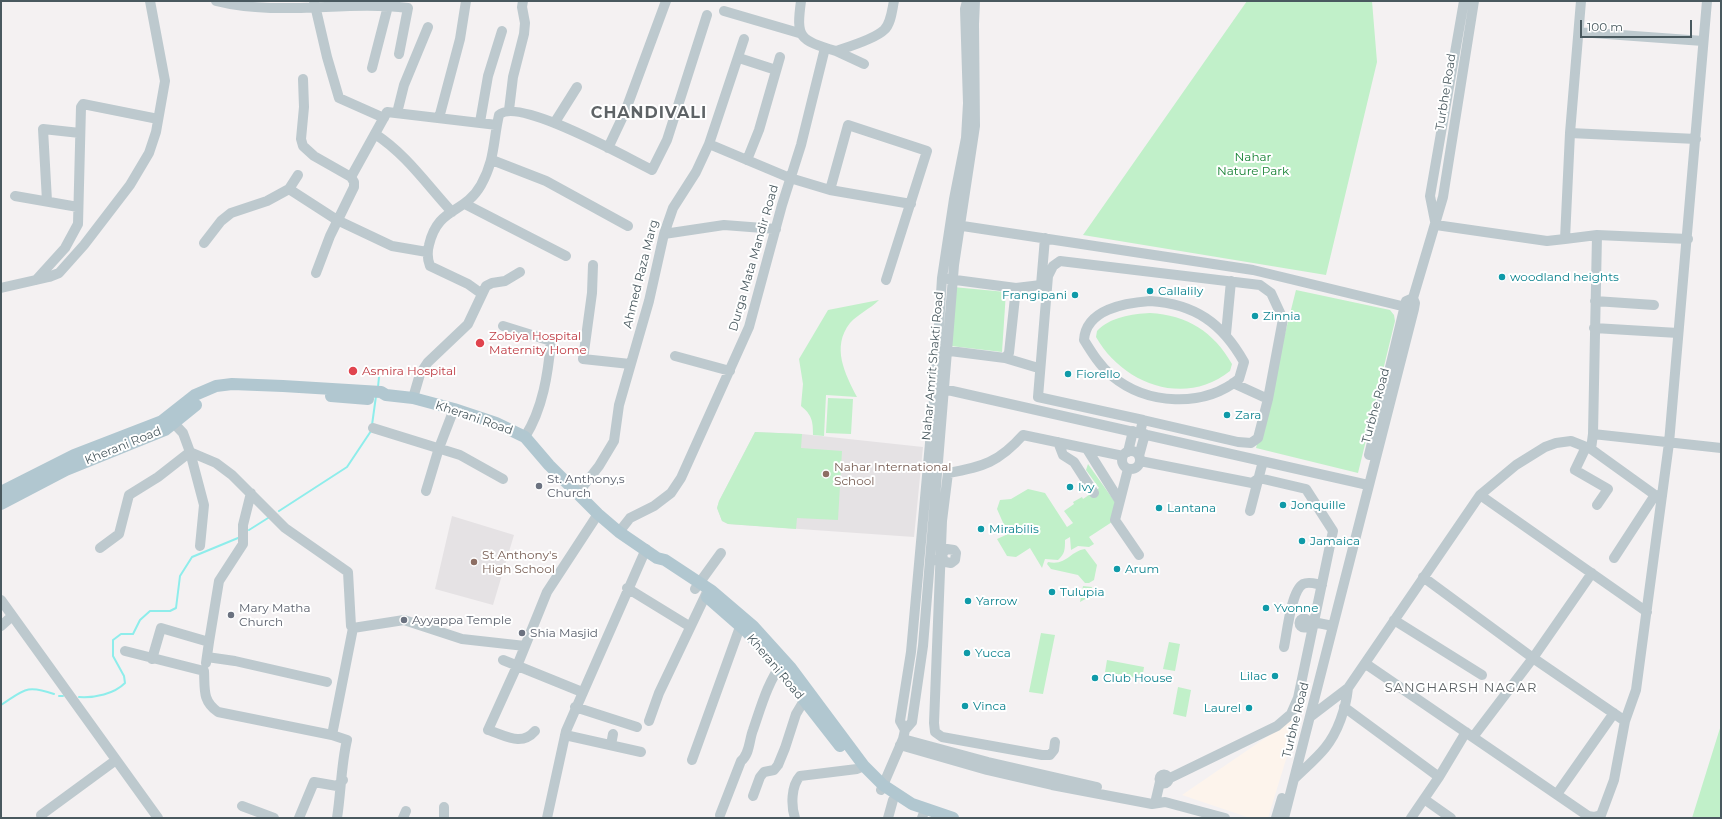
<!DOCTYPE html>
<style>
body{margin:0}
#map{position:relative;width:1722px;height:819px;overflow:hidden;background:#f4f1f2;font-family:Montserrat,sans-serif}
canvas{display:block}
.frame{position:absolute;inset:0;border:2px solid #49595f;pointer-events:none}
.scale{position:absolute;left:1580px;top:20px;width:112px;height:18px;box-sizing:border-box;border:2px solid #49595f;border-top:0;padding-left:5px;font-size:12px;line-height:14px;white-space:nowrap;color:#49595f;-webkit-text-stroke:3px #fff;paint-order:stroke}
</style>
<div id="map">
<canvas width="1722" height="819"></canvas>
<div class="frame"></div>
<div class="scale">100 m</div>
</div>
<script>
const g = document.querySelector('canvas').getContext('2d');
g.lineJoin = 'round';
function fillPath(path, color) {
  g.fillStyle = color;
  g.fill(path, 'evenodd');
}
function stroke(path, color, width, dash) {
  g.strokeStyle = color;
  g.lineWidth = width;
  g.lineCap = dash ? 'butt' : 'round';
  g.setLineDash(dash || []);
  g.stroke(path);
}
function write(font, color, halo, rows, align = 'center') {
  g.font = font + ' Montserrat,sans-serif';
  g.lineWidth = 4;
  g.setLineDash([]);
  g.textBaseline = 'middle';
  g.strokeStyle = halo;
  g.fillStyle = color;
  for (const [text, x, y, turn = 0] of rows) {
    g.save();
    g.translate(x, y);
    g.rotate((+turn || 0) * Math.PI / 180);
    g.textAlign = isNaN(turn) ? turn : align;
    if (halo) g.strokeText(text, 0, 0);
    g.fillText(text, 0, 0);
    g.restore();
  }
}
fillPath(new Path2D(`
 M1296,717h3l-31,101h-18l-68,-23z`), '#fdf4ec');
fillPath(new Path2D(`
 M755,432l47,2 121,13 -9,90 -186,-13 -6,-3 -5,-13 2,-7z
 M452,516l62,19 -21,70 -58,-16z`), '#e5e2e4');
fillPath(new Path2D(`
 M1247,1h125l5,61 -51,213 -243,-40z
 M953,287l53,5 -4,60 -51,-6z
 M1296,290l94,20 4,5 1,6 -37,152 -102,-25z
 M879,300c-9,9 -21,14 -29,23 -19,24 -5,51 7,74l-31,-2 -2,41 -11,-1c0,-14 -1,-20 -12,-29l2,-22 -4,-25 29,-49z
 M1150,313c37,2 64,19 82,51l-2,7c-46,37 -108,12 -134,-34l1,-6c13,-14 35,-17 53,-18z
 M828,398l25,1 -2,35 -25,-1z
 M755,432l47,2 -1,14 41,3 -4,69 -41,-2 -1,11 -68,-5 -6,-3 -5,-13 2,-7z
 M1088,464l27,38 -3,20 -23,15 5,7 -5,3 -11,-1 -7,4 -1,-13 -5,3c0,9 0,14 -7,20l-13,-1 -3,9 -12,-20 -14,9 -9,-1 -10,-17 11,-5 -11,-25 3,-9 11,-1 17,-10 17,4 22,34 6,-4 -9,-12 10,-7 -1,-2 9,-5 1,2 16,-11 -13,-18z
 M1085,549l12,16 -3,15 -5,3h-4l-7,-8 -27,-6 -4,-5 1,-2c19,4 22,-11 37,-13z
 M1083,586l9,1 -3,10 -9,5z
 M1041,633l14,2 -12,59 -14,-2z
 M1169,642l11,2 -5,27 -12,-2z
 M1107,660l37,7 -2,12 -37,-7z
 M1178,687l13,3 -5,27 -13,-3z
 M1721,725v93h-29z`), '#c1f0c9');
stroke(new Path2D(`
 M378,387l1,-10
 M372,425l4,-29
 M279,511l68,-44 24,-36
 M249,530l19,-12
 M59,696h4
 M79,697c16,1 35,-3 46,-14l-1,-7 -11,-20v-16l8,-6h12l7,-14 10,-9h20l6,-3 4,-32 12,-19 46,-19
 M1,705c23,-15 25,-21 53,-11`), '#8eedeb', 2);
stroke(new Path2D(`
 M216,1c63,16 129,-1 192,7l-9,46
 M314,1l13,56 12,41 45,20
 M801,1c-5,37 -2,39 35,50 12,-4 39,-12 48,-21 7,-6 8,-20 10,-29
 M724,11l75,22
 M1579,32l124,9
 M836,51l28,13
 M739,58l37,12
 M372,68l16,-62
 M303,79l1,28 -3,32 2,7 11,10 37,21
 M509,110l4,-33 11,-43 1,-11 -3,-16 1,-6
 M397,113l7,-28 24,-58
 M439,118l21,-79 6,-38
 M480,122l8,-46 14,-45
 M555,122l22,-35
 M1570,133l126,6
 M375,134c31,20 52,51 77,78
 M709,144l81,34 40,12 81,14
 M608,148l17,-36 41,-111
 M492,160l54,21 82,45
 M747,160l12,-30 21,-73
 M289,189l48,31 55,26 35,6
 M830,190l18,-65 79,26 -41,129
 M15,196l63,11
 M47,201l-4,-72 37,4
 M465,204l101,52
 M1435,221l-5,-25 34,-195
 M956,225l297,45 157,38
 M1436,225l111,16 18,-2 5,-106 11,-132
 M664,234l60,-9 52,4
 M1565,239l32,-4
 M204,243l17,-22 10,-8 36,-12 22,-12 9,-14
 M593,265l-1,28 -9,66 47,5
 M316,273l14,-37 24,-49v-5l-3,-5 36,-65 110,13
 M948,279l68,9 25,-3 4,-47
 M36,280l29,-32 13,-24 3,-117 2,-3 75,15
 M1,288l48,-11 10,-4 25,-28 46,-60 19,-32 7,-21 9,-51 -15,-80
 M482,294l-14,-10 -38,-18c-3,-8 -3,-14 -1,-21 9,-39 35,-30 52,-60 14,-25 12,-44 18,-70 19,-19 130,44 153,55l15,-30 40,-125
 M1150,301c45,3 72,22 94,61l-5,17c-36,29 -92,26 -127,-3 -12,-10 -20,-23 -28,-36 2,-31 41,-37 66,-39z
 M1595,301l59,4
 M503,326l48,15c-3,33 -8,67 -26,96
 M1594,328l84,5
 M1226,334l5,-53
 M942,350l63,8 30,9
 M675,356l55,15
 M1005,358l4,-5 7,-65
 M1233,383l35,16
 M939,388l429,97
 M413,398l7,-24 8,-12 40,-38 18,-38 6,-3 13,-2 15,-9
 M169,418l14,15 7,19 26,11 16,12 53,53 63,44 3,54 2,2 -21,107
 M373,428l87,27 43,24
 M1140,433l3,-13 95,22 13,1 7,-5 10,-39 15,-80 -12,-26 -11,-8 -200,-24 -7,5 -5,10 -10,121 105,23
 M1593,434l128,14
 M1058,442l5,13 11,7 20,31
 M1586,447l-11,23 33,19 -11,16
 M1087,449l32,51
 M1591,449l2,-15 4,-199 91,4
 M1122 460a9 9 0 1 1 18 0a9 9 0 1 1-18 0Z
 M1128,452l5,-21
 M1369,455l37,-154 7,-3
 M1139,456l6,-22
 M1140,461l112,22 7,-5 47,11 27,42 -35,167 -7,16 -14,12 -109,53
 M1128,469l-13,51 24,35
 M426,491l13,-43 15,-39
 M577,494l22,-28 15,-25 5,-36 30,-104 15,-67 9,-26 23,-36 13,-28 35,-105
 M1480,495l167,117
 M1250,511l13,-50
 M619,532l11,-14 24,-12 17,-13 10,-15 68,-151 33,-122 19,-60 24,-97
 M100,548l19,-14 10,-39 29,-18 32,-25 14,53 -4,41
 M1614,558l41,-63
 M935,560l16,3 4,-3 1,-7 -2,-3 -7,-1 -5,4 1,6
 M1423,577l110,81 92,63
 M627,588l62,38
 M695,589l26,-36
 M1,600l157,218
 M1299.5 623a4.5 4.5 0 1 1 9 0a4.5 4.5 0 1 1-9 0Z
 M1394,620l88,55
 M1308,621l25,5
 M1,626l11,-10
 M353,628l51,-8 58,19 63,7
 M209,642l10,-61 24,-37v-19l8,-32
 M1284,647c3,-14 7,-56 19,-63 6,-3 13,0 19,1
 M125,651l79,20c1,18 -2,30 14,41l114,23 15,5c-6,25 -6,53 -10,78
 M207,657l28,4 92,21
 M152,659l9,-31 48,14 -3,21
 M503,660l79,32
 M1366,664l222,152 6,1 7,-2 13,-35 11,-59 11,-31 33,-247 38,-442
 M575,707l62,20
 M1344,707l95,70
 M1310,717l38,-29 132,-193 36,-30 29,-18 11,-4 15,-2 20,8 64,46 7,1
 M649,721l10,-28 49,-103
 M905,730l-5,-9 11,-69 24,-264 7,-110 12,-79 12,-61 2,-35 -3,-94 2,-8
 M535,731c-14,16 -30,4 -47,-1l29,-64 30,-74 51,-78
 M565,735l76,17
 M1473,737l60,-79 59,-85
 M903,739l85,23 109,25
 M1055,742l-1,8 -4,5h-8l-100,-18 -7,-5 -1,-9 8,-202 6,-48c35,-6 51,-11 75,-38l100,21
 M611,745l2,-11
 M900,745l87,25 65,15 100,19 13,-2 60,16
 M692,760l48,-133
 M1159.5 779a4.5 4.5 0 1 1 9 0a4.5 4.5 0 1 1-9 0Z
 M1294,779c10,-10 22,-20 31,-31 13,-16 21,-40 23,-60
 M881,790l22,-51 2,-9 7,-8 11,-76 31,-381 21,-139 -1,-102 1,-23
 M1557,794l57,-81
 M753,796l7,-19 4,-5 10,-2 4,-5 7,-17 11,-34 12,-20
 M1156,799l4,-17
 M1424,799l27,19
 M242,806l32,12
 M41,815l75,-55
 M720,815l21,-54c9,-7 8,-21 12,-31 8,-23 15,-49 30,-68
 M299,818l15,-36 23,4 6,-6
 M403,818l3,-7
 M444,818v-11
 M547,818l19,-87 80,-182
 M795,818c-4,-12 -4,-32 5,-42l57,-7 7,-3
 M888,818l5,-18
 M922,818l1,-3
 M1276,818l6,-20
 M1284,818l130,-509 1,-6 -2,-5 30,-101 31,-196
 M1411,818l28,-41 27,-45`), '#bdc9ce', 10);
stroke(new Path2D(`
 M331,396l37,3
 M1,492l73,-37 88,-34 33,-26 21,-9 16,-2 51,2 98,6 5,3 27,3 41,11 42,14 29,14 24,28 49,49 21,18 38,26 8,2 47,31 41,35 38,42 73,98 19,19 29,19 41,14
 M1,504l65,-34 99,-40 31,-25
 M707,597l40,35 32,36 61,78`), '#b1c7d0', 12);
for (const [x, y, r, color] of [
 [1502,277,4,"#0f9aa8"],
 [1150,291,4,"#0f9aa8"],
 [1075,295,4,"#0f9aa8"],
 [1255,316,4,"#0f9aa8"],
 [480,343,5,"#e0444e"],
 [353,371,5,"#e0444e"],
 [1068,374,4,"#0f9aa8"],
 [1227,415,4,"#0f9aa8"],
 [826,474,4,"#8d6e63"],
 [539,486,4,"#6b7280"],
 [1070,487,4,"#0f9aa8"],
 [1283,505,4,"#0f9aa8"],
 [1159,508,4,"#0f9aa8"],
 [981,529,4,"#0f9aa8"],
 [1302,541,4,"#0f9aa8"],
 [474,562,4,"#8d6e63"],
 [1117,569,4,"#0f9aa8"],
 [1052,592,4,"#0f9aa8"],
 [968,601,4,"#0f9aa8"],
 [1266,608,4,"#0f9aa8"],
 [231,615,4,"#6b7280"],
 [404,620,4,"#6b7280"],
 [522,633,4,"#6b7280"],
 [967,653,4,"#0f9aa8"],
 [1275,676,4,"#0f9aa8"],
 [1095,678,4,"#0f9aa8"],
 [965,706,4,"#0f9aa8"],
 [1249,708,4,"#0f9aa8"]
]) {
  const dot = new Path2D();
  dot.arc(x, y, r, 0, 2 * Math.PI);
  g.fillStyle = color;
  g.fill(dot);
  stroke(dot, '#fff', 1.5);
}
write('12px', '#49595f', '#fff', [
 ["Turbhe Road",1446,92,-81],
 ["Durga Mata Mandir Road",754,258,-74],
 ["Ahmed Raza Marg",641,274,-76],
 ["Nahar Amrit Shakti Road",933,366,-85],
 ["Turbhe Road",1376,406,-75],
 ["Kherani Road",474,418,19],
 ["Kherani Road",123,446,-22],
 ["Kherani Road",775,667,50],
 ["Turbhe Road",1296,720,-76]
]);
write('12px', '#178235', '#fff', [
 ["Nahar",1253,157],
 ["Nature Park",1253,171]
]);
write('12px', '#0d838f', '#fff', [
 ["woodland heights",1510,277],
 ["Callalily",1158,291],
 ["Frangipani",1067,295,"right"],
 ["Zinnia",1263,316],
 ["Fiorello",1076,374],
 ["Zara",1235,415],
 ["Ivy",1078,487],
 ["Jonquille",1291,505],
 ["Lantana",1167,508],
 ["Mirabilis",989,529],
 ["Jamaica",1310,541],
 ["Arum",1125,569],
 ["Tulupia",1060,592],
 ["Yarrow",976,601],
 ["Yvonne",1274,608],
 ["Yucca",975,653],
 ["Lilac",1267,676,"right"],
 ["Club House",1103,678],
 ["Vinca",973,706],
 ["Laurel",1241,708,"right"]
], 'left');
write('12px', '#be3a42', '#fff', [
 ["Zobiya Hospital",489,336],
 ["Maternity Home",489,350],
 ["Asmira Hospital",362,371]
], 'left');
write('12px', '#785e54', '#fff', [
 ["Nahar International",834,467],
 ["School",834,481],
 ["St Anthony's",482,555],
 ["High School",482,569]
], 'left');
write('12px', '#5b616d', '#fff', [
 ["St. Anthony,s",547,479],
 ["Church",547,493],
 ["Mary Matha",239,608],
 ["Church",239,622],
 ["Ayyappa Temple",412,620],
 ["Shia Masjid",530,633]
], 'left');
g.letterSpacing = '1px';
write('13px', '#5e6366', '#fff', [
 ["SANGHARSH NAGAR",1461,688]
]);
g.letterSpacing = '0px';
g.letterSpacing = '1px';
write('bold 16px', '#5e6366', '#fff', [
 ["CHANDIVALI",649,113]
]);
g.letterSpacing = '0px';
</script>
